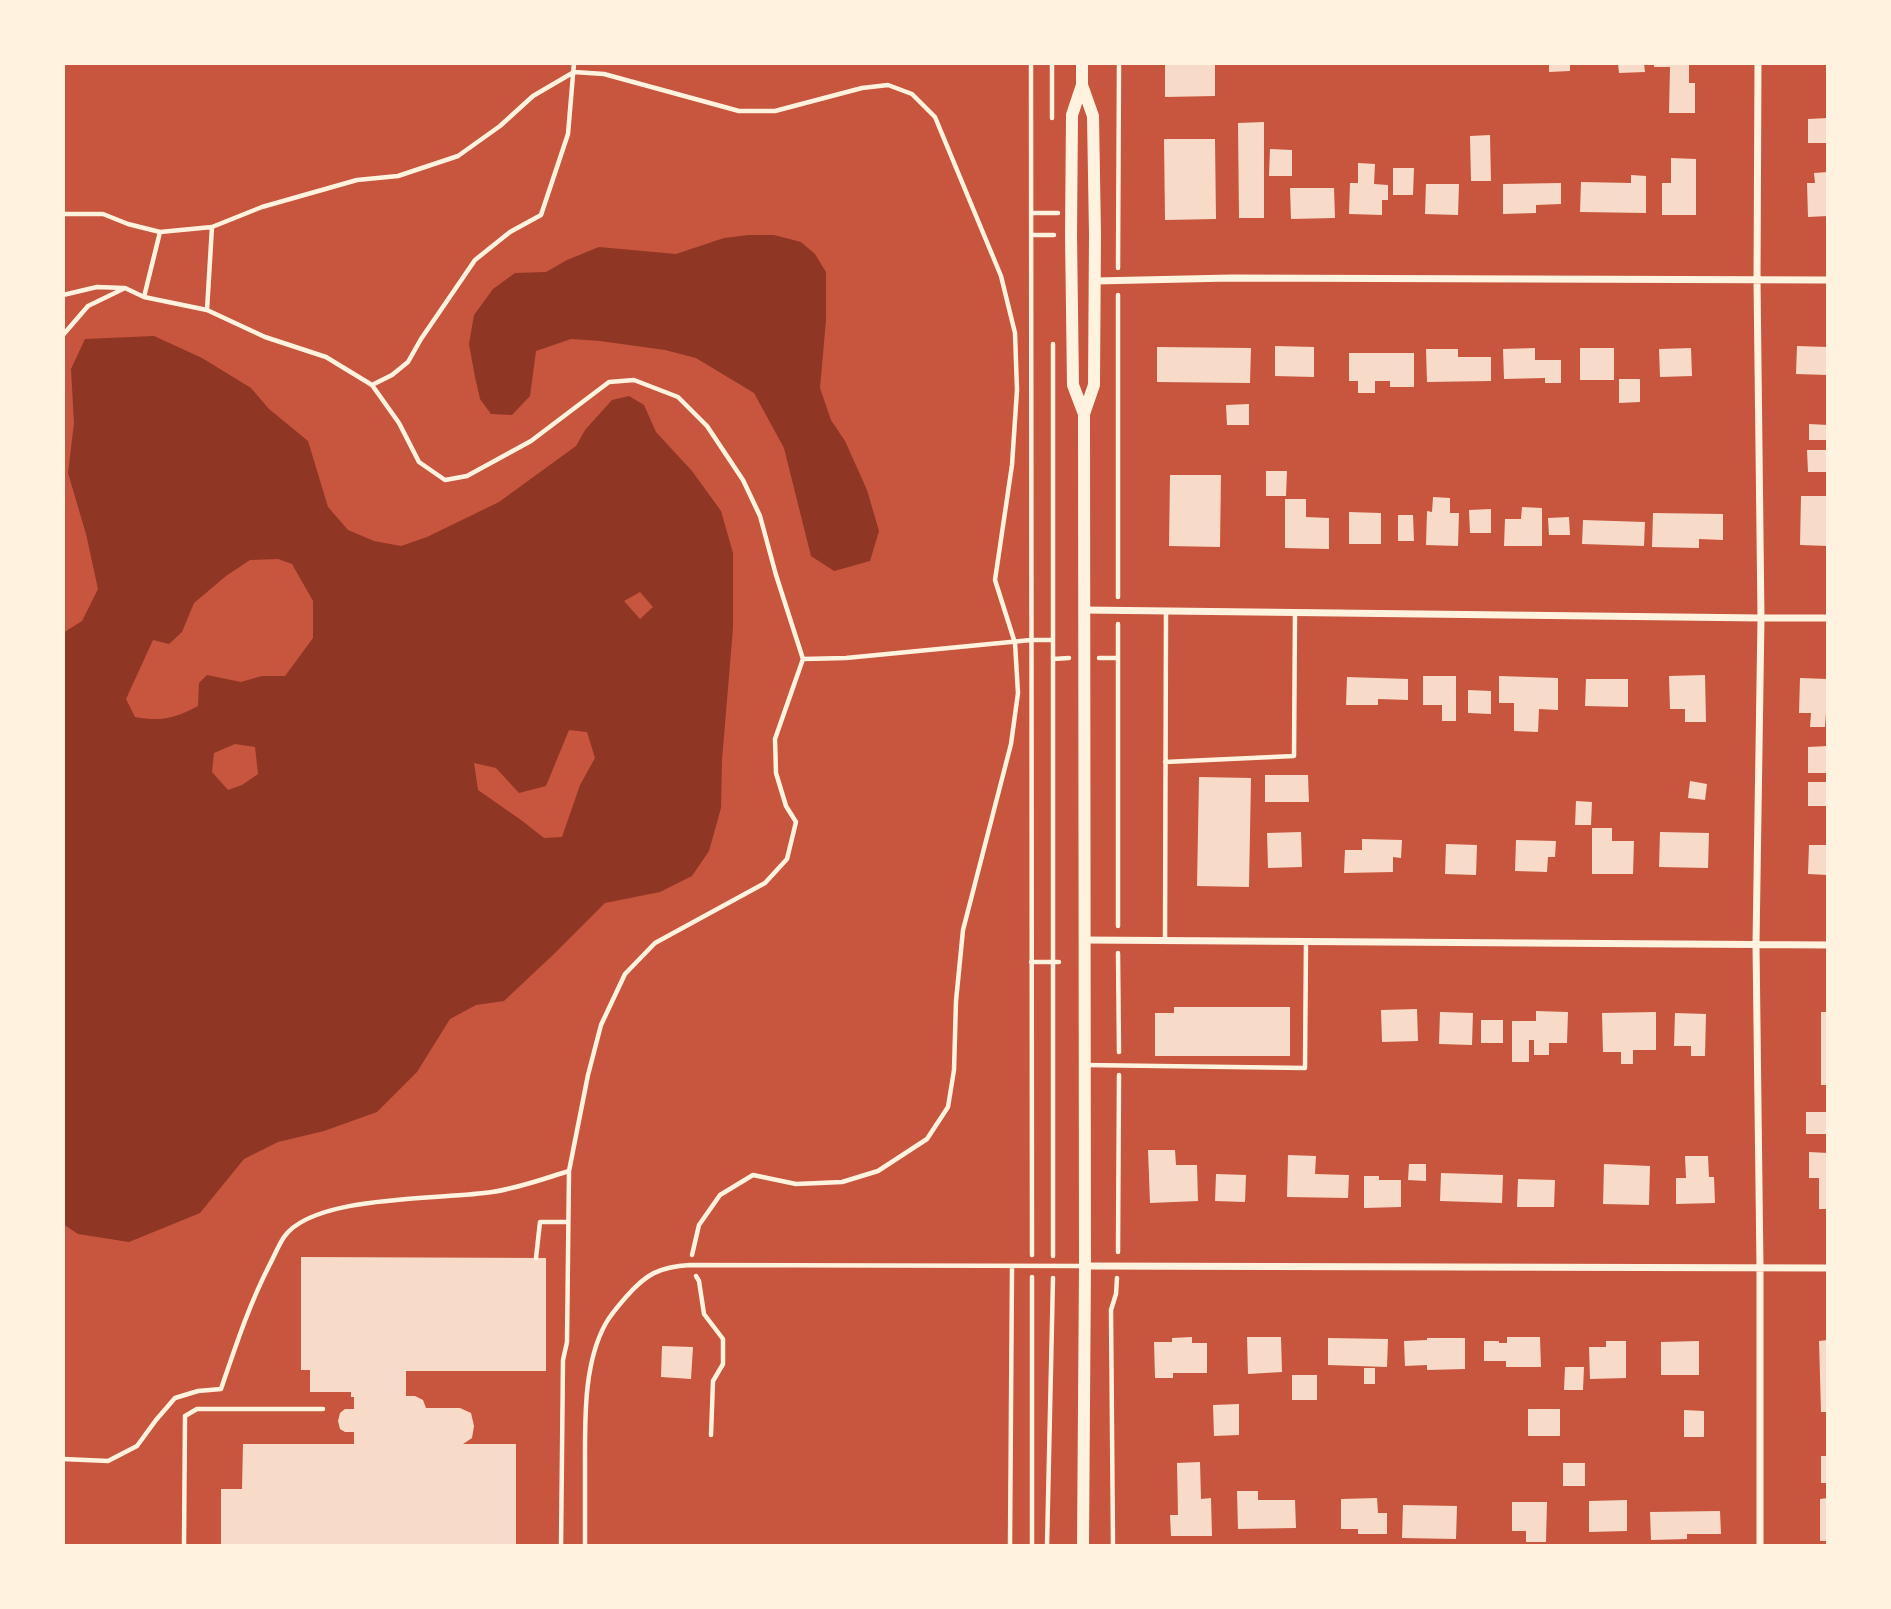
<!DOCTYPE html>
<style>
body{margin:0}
#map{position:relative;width:1891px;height:1609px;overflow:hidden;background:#c8553d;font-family:"PT Sans",sans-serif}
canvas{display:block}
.frame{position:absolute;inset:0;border:65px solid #fff3e0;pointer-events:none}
</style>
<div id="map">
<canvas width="1891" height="1609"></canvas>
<div class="frame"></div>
</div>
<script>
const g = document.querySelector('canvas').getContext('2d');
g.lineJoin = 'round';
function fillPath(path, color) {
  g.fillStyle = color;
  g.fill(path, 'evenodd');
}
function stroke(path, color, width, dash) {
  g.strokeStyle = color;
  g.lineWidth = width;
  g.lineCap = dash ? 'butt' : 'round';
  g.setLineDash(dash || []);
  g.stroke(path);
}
fillPath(new Path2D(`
 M749,235h25l27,7 14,12 11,18v48l-6,68 11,32 14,21 22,49 12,41 -9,30 -36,10 -23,-15 -27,-108 -30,-55 -58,-35 -31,-8 -65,-9 -29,-2 -35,12 -6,45 -18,19 -21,-1 -11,-15 -5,-22 -6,-33 5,-29 19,-26 22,-16 31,-1 21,-12 32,-13 77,7 48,-16z
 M154,336l48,22 49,30 18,21 39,32 20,66 20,23 26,11 27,5 26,-9 72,-35 77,-56 9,-16 27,-30 17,-4 15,9 12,27 36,39 29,40 12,42v75l-11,132 -1,48 -12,43 -17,25 -32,16 -55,11 -50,50 -51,48 -28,4 -26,14 -33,53 -40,40 -53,19 -46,11 -34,17 -44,54 -71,29 -51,-8 -15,-10v-591l19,-12 16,-32 -12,-55 -18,-61 6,-50 -3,-54 14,-30zM278,559l14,5 21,37v37l-28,38h-23l-21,6 -34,-7 -8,8 -1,23c-23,12 -36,16 -63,11l-9,-18 27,-59 16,4 13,-12 12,-29 32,-27 24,-16zM640,592l13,15 -13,12 -16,-18zM569,730l18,2 8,26 -15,27 -18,52 -18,1 -23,-18 -43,-30 -4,-27 22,5 23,25 27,-7zM235,744l20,3 3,27 -16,11 -14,5 -16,-18 2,-19z`), '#8f3625');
fillPath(new Path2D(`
 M1165,63h50v33l-50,1z
 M1549,63h21v8l-21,1z
 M1618,63h26l1,9 -26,1z
 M1654,63h35v20h6v30h-26l1,-46h-16z
 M1828,118v25h-20v-24z
 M1264,122v96h-25l-1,-95z
 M1490,135l1,46h-20l-1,-45z
 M1164,139h51l1,80 -51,1z
 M1270,149l22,1v26h-23z
 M1671,158l25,1v56h-34v-32h9z
 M1358,163l17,1 -1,20 14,1v15h-6v15l-33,-1 1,-31h8z
 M1393,168h21l-1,27h-20z
 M1828,172v44l-20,1 -1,-34h8l-1,-10z
 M1631,175l15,1v37l-66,-1 1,-30 50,1z
 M1561,183v21l-25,1v8l-33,1v-30z
 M1426,184h33l-1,31 -33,-1z
 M1290,188h44l1,30 -44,1z
 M1275,346l39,1v30l-39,-1z
 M1797,346l31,1v28l-32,-1z
 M1157,347l94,1 -1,35 -93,-1z
 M1535,348v12h26v23h-16v-5l-41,1 -1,-30z
 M1580,348h34v32h-34z
 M1691,348l1,28 -32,1 -1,-28z
 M1426,349h32v8h33v24l-64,1z
 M1349,353h65v34h-24v-6h-15v12h-17v-12h-9z
 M1619,379h21v23l-21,1z
 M1249,404v21h-22l-1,-20z
 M1809,424l19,1v15h-19z
 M1807,450h21v22h-20z
 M1266,471h21l-1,25h-20z
 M1170,475h51l-1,72 -51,-1z
 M1801,496h27v50l-28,-1z
 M1433,497l17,1v15h9l-1,33 -32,-1 1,-34 5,1z
 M1285,499h21v18l23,1v31l-44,-1z
 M1522,507l20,1v38h-38l1,-27h16z
 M1491,509v24h-21l-1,-23z
 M1349,512l32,1v31h-32z
 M1653,513l70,1v26l-24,-1v9l-47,-1z
 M1398,515h15l1,26h-16z
 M1569,517l1,18h-21l-1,-17z
 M1583,520l62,2 -1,24 -62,-2z
 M1705,675l1,47h-21v-13h-15l-1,-33z
 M1423,676h33v45h-14v-16h-19z
 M1499,676l59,2v32l-19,-1 -1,23 -24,-1v-28h-15z
 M1347,677l61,2v21l-30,-1v6h-32z
 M1800,678l28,1v34h-2l-1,14h-15l1,-14h-12z
 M1586,679h42v28l-43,-1z
 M1468,690l23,1v23l-23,-1z
 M1828,746v27h-20v-26z
 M1265,775h43l1,27h-44z
 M1199,777l52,1 -2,109 -52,-1z
 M1690,781l17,3 -2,16 -17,-2z
 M1808,782h20v24h-20z
 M1576,801l16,1 -1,23h-16z
 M1592,828h20v13h22l-1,33h-41z
 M1301,832l1,35 -34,1 -1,-35z
 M1660,832l49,1 -1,35 -49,-1z
 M1362,839l40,1 -1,18 -8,-1v15l-49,1 1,-23h17z
 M1516,840l40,1 -1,16h-7l-1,15 -32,-1z
 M1446,844l31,1 -1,30 -31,-1z
 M1809,845h19v30l-20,-1z
 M1174,1007h116v49h-135v-43h19z
 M1417,1009l1,32 -36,1 -1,-32z
 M1536,1011l32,1 -1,31h-18v12h-15v-15h-5v22h-17v-41h24z
 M1440,1012l33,1 -1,32 -33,-1z
 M1656,1012v38h-23v14h-12v-12h-18l-1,-39z
 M1821,1012h7v73h-7z
 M1675,1013l31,1 -1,42h-14v-10h-17z
 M1481,1020h22v23h-22z
 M1806,1112h22v22h-22z
 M1148,1150h27l1,15h21l1,36 -48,2z
 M1809,1152l19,1v56h-9v-31h-10z
 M1288,1155l28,1 -1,18 34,1 -1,23 -61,-1z
 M1685,1156h23l1,21h5l1,26 -39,1v-26h10z
 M1409,1164h17v17l-18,-1z
 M1604,1164l46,2 -1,39 -46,-1z
 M1441,1173l62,2 -1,28 -62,-2z
 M1216,1174l30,1 -1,27 -30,-1z
 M1364,1176h15v4h22v27l-37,1z
 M1518,1179l37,1 -1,27h-37z
 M301,1257l245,1v113h-140v25h9l8,4 3,8h34l11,5 3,13 -2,12 -9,6h53v102h-295v-57h21l1,-45h111v-12h-9l-5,-3 -2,-8 2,-8 5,-4h9v-12h-3v-5h-41v-22h-9z
 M1192,1337v6h15v30h-34v5h-18l-1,-36h18v-4z
 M1247,1337h34l1,35 -34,2z
 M1507,1337h33l1,30h-35v-6h-22v-20h15v2h8z
 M1328,1338l60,1 -1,28 -59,-2z
 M1427,1338h38v31l-38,1v-5l-22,1 -1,-25 23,-1z
 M1828,1340v72h-7l-2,-71z
 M1606,1341h20v37l-36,1 -1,-32h17z
 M1699,1341v34h-38v-33z
 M662,1346l31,1 -2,32 -30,-2z
 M1565,1367h19l-1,23h-19z
 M1364,1368h11v16h-11z
 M1292,1375h25v25h-25z
 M1239,1404v31l-25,1 -1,-31z
 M1528,1409h32v27h-32z
 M1684,1410l20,1v26h-20z
 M1821,1456h7v27h-7z
 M1200,1462l1,37 10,-1 1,38h-41l-1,-21h8l-1,-52z
 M1563,1463h22v23h-22z
 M1237,1491h21v9h37l1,28 -58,1z
 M1377,1498l1,15h9v21h-29v-5h-17v-30z
 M1828,1498v43h-8v-42z
 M1627,1500v31l-38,1v-31z
 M1512,1502h35l-1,40h-20v-11h-14z
 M1403,1505l54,1 -1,33 -54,-1z
 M1720,1511l1,23h-34v5l-36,1 -1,-28z`), '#f7dbc8');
stroke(new Path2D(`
 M1031,63l1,1192
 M1052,63v55
 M1031,213h27
 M63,214h40l25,10 32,8 52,-5 50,-20 95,-27 41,-4 60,-20 42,-30 33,-30 41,-24 30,2 135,37h36l87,-23 26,-3 24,9 23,23 66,159 14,57 2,57 -5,75 -17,115 20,63 3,50 -7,51 -48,186 -7,71 -2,69 -6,37 -21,32 -49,32 -36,11 -46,2 -43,-9 -33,20 -21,30 -7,30
 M1031,235h23
 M1118,268l1,-205
 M63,295l34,-8 27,1
 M144,297l16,-65
 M207,310l5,-83
 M63,335l25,-29 37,-18 19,9 63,13 58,27 61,20 46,28 20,-10 16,-13 13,-23 54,-79 35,-28 31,-17 27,-81 6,-71
 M1053,344v912
 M372,385l27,38 20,39 26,18 22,-4 64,-35 78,-59 25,-2 44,17 29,29 36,54 17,36 16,59 27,84 -28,80 1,34 10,33 10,16 -9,37 -22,24 -110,60 -30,31 -24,51 -13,50 -19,96 -2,171 -4,18 -2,186
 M1118,597v-302
 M1118,624v302
 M1099,658h19
 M803,659l43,-1 185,-18h22
 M1053,659l16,-1
 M1118,953l1,99
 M1031,962h28
 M1118,1252l1,-177
 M536,1258l4,-36h28
 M696,1276l3,5 5,33 19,25v25l-10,17 -2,54
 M1032,1277v269
 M63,1459l45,2 29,-15 19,-26 19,-22 23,-7 23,-2c14,-41 28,-84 48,-123 5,-9 9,-20 15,-29 30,-43 158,-37 208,-45 27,-4 51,-13 77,-21
 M1047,1546l6,-268
 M1113,1546l-2,-236 5,-16 1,-16`), '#fff3e0', 4.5);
stroke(new Path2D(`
 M1165,762l129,-6 1,-143
 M1165,941l1,-330
 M1085,1065l220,3 1,-127
 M184,1546l1,-130 12,-7h126
 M585,1546c0,-29 0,-57 0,-86 0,-44 -1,-98 21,-137 5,-9 13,-18 20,-26 20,-23 33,-30 64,-32l393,1
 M1010,1546l2,-279`), '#fff3e0', 4.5);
stroke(new Path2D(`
 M1758,63l-1,217 4,338 -5,326 4,324v278
 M1095,281l136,-3 597,2
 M1084,610l677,8h67
 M1084,940l744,5
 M1085,1266l743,2`), '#fff3e0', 7);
stroke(new Path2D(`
 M1082,63v22l-10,30 -1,120 2,150 11,29
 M1082,85l11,31 2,118 -1,151 -10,29 1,852 -2,280`), '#fff3e0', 12);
</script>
